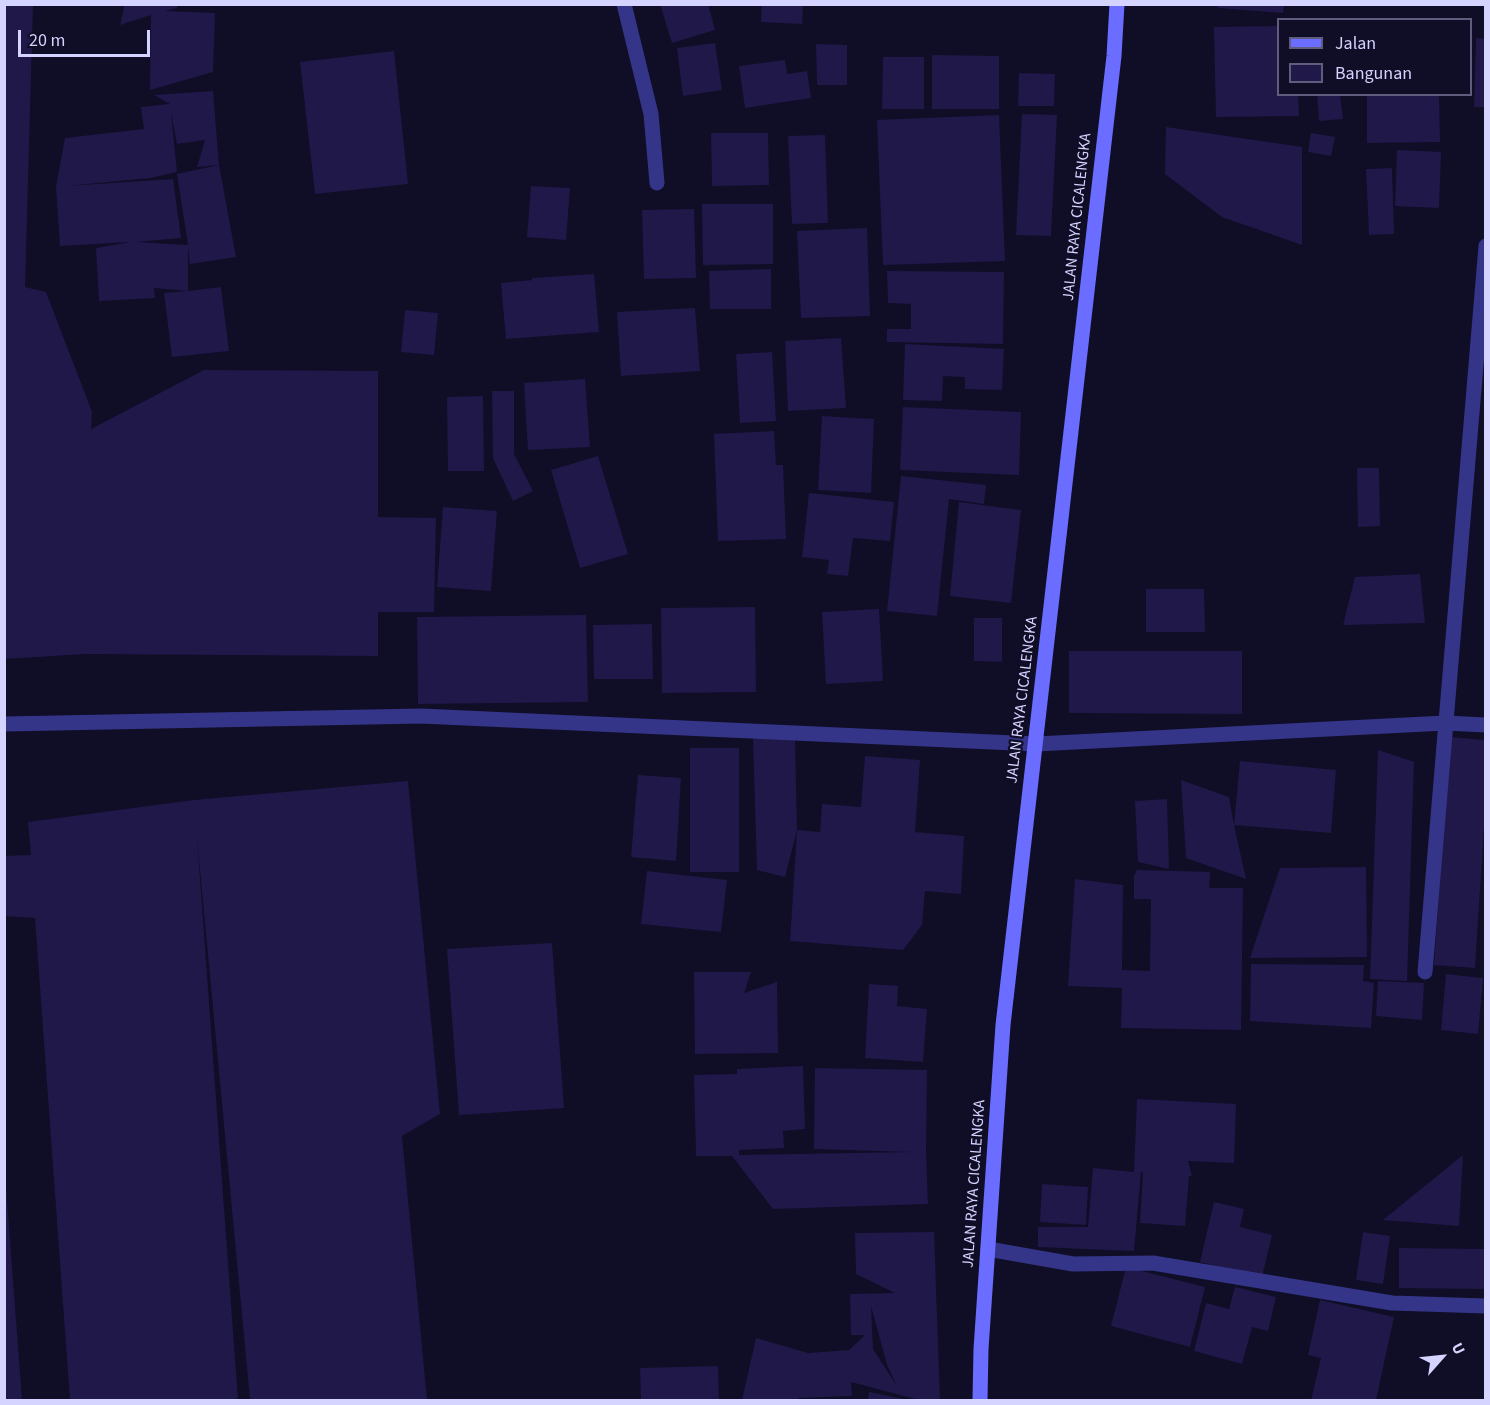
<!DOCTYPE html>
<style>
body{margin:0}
#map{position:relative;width:1490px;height:1405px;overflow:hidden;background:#100d26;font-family:"Source Sans 3",sans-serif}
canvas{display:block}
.frame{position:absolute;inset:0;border:6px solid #d5d3ff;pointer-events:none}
.legend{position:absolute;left:1277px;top:18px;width:195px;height:78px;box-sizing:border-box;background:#100d26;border:2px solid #5f5c7d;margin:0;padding:8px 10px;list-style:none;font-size:18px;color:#d5d3ff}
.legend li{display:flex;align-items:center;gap:12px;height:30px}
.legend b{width:30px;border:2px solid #5f5c7d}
.north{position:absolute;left:1412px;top:1327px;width:60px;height:60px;-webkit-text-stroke:4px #100d26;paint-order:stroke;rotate:63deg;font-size:16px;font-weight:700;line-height:24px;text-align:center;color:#d5d3ff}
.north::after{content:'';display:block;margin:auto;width:21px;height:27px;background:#d5d3ff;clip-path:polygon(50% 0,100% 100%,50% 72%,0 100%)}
.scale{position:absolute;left:18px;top:30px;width:132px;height:27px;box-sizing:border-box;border:3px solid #d5d3ff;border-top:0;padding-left:8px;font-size:18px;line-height:21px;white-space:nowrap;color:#d5d3ff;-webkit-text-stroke:4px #100d26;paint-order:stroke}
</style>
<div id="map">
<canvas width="1490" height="1405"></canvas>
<div class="frame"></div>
<ul class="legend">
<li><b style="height:8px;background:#6a6dff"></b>Jalan</li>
<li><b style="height:16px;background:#1f1849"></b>Bangunan</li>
</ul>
<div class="north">U</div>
<div class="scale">20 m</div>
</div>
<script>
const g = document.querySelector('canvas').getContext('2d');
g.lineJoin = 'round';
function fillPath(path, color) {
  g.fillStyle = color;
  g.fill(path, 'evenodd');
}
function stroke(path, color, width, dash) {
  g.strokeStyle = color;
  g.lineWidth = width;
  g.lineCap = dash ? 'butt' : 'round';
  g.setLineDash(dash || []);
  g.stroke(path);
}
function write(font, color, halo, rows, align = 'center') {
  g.font = font + ' "Source Sans 3",sans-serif';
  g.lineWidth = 4.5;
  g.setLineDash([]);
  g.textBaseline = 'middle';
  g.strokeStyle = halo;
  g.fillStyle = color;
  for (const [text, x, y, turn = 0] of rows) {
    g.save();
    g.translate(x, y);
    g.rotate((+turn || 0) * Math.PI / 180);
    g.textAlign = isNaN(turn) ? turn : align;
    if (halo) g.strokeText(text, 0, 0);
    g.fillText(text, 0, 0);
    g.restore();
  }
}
fillPath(new Path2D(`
 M4,4h29l-8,283 21,5 46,120 -1,17 113,-59 174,1v146l58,1 -2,94h-56v44l-293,-2 -81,5z
 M125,4h52v4l-12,3 50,2 -2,59 -63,18 1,-75 -31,10z
 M660,4h48l7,26 -43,13z
 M762,4h41l-1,20 -41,-2z
 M1218,4h66l-1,9 -65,-5z
 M1278,26v68h20l1,22 -83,1 -2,-90z
 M1476,38l9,1v68h-11z
 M715,43l7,47 -39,6 -6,-48z
 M816,44l31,1v40h-30z
 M394,51l14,133 -93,10 -15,-132z
 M932,55l67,1v53h-67z
 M883,57h41v52h-42z
 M785,60l2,14 20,-3 4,27 -66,10 -6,-42z
 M1019,73l36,1 -1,32h-36z
 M213,91l6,74 -22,2 8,-27 -28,4 -6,-31 6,59 -27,6 -83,8 106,-7 8,59 -45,4 52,3 -11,-71 42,-9 17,92 -46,7 -2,-17v44l33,-4 8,64 -57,6 -8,-64 24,-2 -34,-3 1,10 -56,3 -3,-53 35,-6 -71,4 -4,-59 9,-49 79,-9 -3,-22 29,-3 -16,-9z
 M1317,94h23l3,25 -24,2z
 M1439,95l1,47 -73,1v-47z
 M1022,114l35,1 -6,121 -35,-1z
 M999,115l6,146 -122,4 -6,-145z
 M1166,127l136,20v98l-80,-28 -57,-43z
 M711,133h57l1,52 -57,1z
 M1311,133l24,4 -4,19 -23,-4z
 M825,135l3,88 -36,1 -4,-88z
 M1397,150l44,2 -2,56 -44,-2z
 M1392,168l2,66 -25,1 -3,-66z
 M531,186l39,2 -4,52 -39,-3z
 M702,204h71v60l-70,1z
 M694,209l2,69 -52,1 -2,-69z
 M867,228l3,88 -69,2 -4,-87z
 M771,269v40h-61l-1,-38z
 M887,271l117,1 -1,72 -116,-2v-13h24v-25l-23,-1z
 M594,274l5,58 -93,7 -5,-56 31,-3v-2z
 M695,308l5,63 -79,5 -4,-64z
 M405,310l33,3 -4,42 -33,-3z
 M841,338l5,70 -58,3 -3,-70z
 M905,344l99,5 -2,41 -37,-1v-12l-22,-1 -1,25 -39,-1z
 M772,352l4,69 -36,2 -4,-69z
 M585,379l5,68 -62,3 -4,-67z
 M492,391h22v63l19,37 -20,10 -20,-43z
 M483,396l1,75h-36l-1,-74z
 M903,407l118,5 -2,63 -119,-5z
 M822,416l52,3 -3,74 -53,-3z
 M774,431l2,34h7l3,74 -68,2 -4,-107z
 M598,456l30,98 -48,14 -29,-98z
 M1357,468h22l1,58 -22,1z
 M901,476l85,9 -2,19 -35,-5 -12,117 -50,-5z
 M809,493l85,9 -4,39 -37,-3 -5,38 -21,-2 2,-14 -27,-3z
 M959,502l62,8 -10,93 -61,-7z
 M443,507l54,4 -6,80 -54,-4z
 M1420,574l5,49 -82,2 12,-48z
 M1146,589h58l1,43h-59z
 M755,607l1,85 -94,1 -1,-85z
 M879,609l4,72 -57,3 -4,-72z
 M586,615l2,87 -170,2 -1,-87z
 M974,618h28v44l-28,-1z
 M652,624l1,55h-59l-1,-54z
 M1069,651h173v63l-173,-1z
 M1450,737l35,3v70l-10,158 -41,-3z
 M795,738l2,92 23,2 2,-28 39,3 4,-51 55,4 -5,72 49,4 -3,58 -36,-3 -3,34 -19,25 -113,-9 7,-111 -12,47 -28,-7 -4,-131z
 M690,748h49v124h-49z
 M1378,750l36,12 -7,219 -37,-2z
 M1240,761l96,9 -5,63 -97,-8 12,54 -60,-21 -5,-78 48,17 5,28z
 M638,775l43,3 -5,83 -45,-4z
 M408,781l32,333 -38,22 25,264h-177l-53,-562 41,562h-168l-35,-482 -31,-2v-60l27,-1 -3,-33 166,-22z
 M1167,799l2,70 -31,-7 -3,-61z
 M1366,867l1,90 -117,1 30,-90z
 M1137,870l73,2 -1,16h34l-2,142 -120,-2 1,-40 -54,-2 7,-107 48,6 -1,85 28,1 1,-72h-17v-23z
 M647,871l80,9 -6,52 -80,-8z
 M552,943l12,165 -105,7 -12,-166z
 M1251,964l113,1 -1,16 11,2 -3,45 -121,-7z
 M694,972h57l-7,21 33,-11 1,71 -83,1z
 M1446,974l37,4 -5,56 -37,-4z
 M1378,981l46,2 -2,37 -46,-4z
 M869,984l29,2 -1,20 30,3 -4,53 -58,-4z
 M803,1066l2,63 -22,2 1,17 -45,2v5l173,-3 -98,-3 1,-81 112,2 -1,82 2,52 -155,5 -41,-53h-36l-2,-81 43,-1v-5z
 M1137,1099l99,5 -2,59 -46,-2 4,15h-3l-4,50 -45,-3 3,-50 -2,-1 -7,79 -96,-4v-20h50l5,-59 41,4z
 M1463,1155l-4,71 -76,-6z
 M1042,1184l46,3 -2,38 -46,-3z
 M4,1187h2l16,213h-18z
 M1214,1202l30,7 -4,18 32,8 -10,42 -62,-15z
 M934,1232l6,168h-21l-68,-18 1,14 -53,2 -3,2h-54l14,-62 52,15 41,-3 16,-15h-14l-1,-41 45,-1 -39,-19 -1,-41zM871,1306l16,59 10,21 -24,-37z
 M1363,1232l27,4 -7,48 -27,-4z
 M1399,1248l86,1v40l-86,-1z
 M1126,1267l79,20 -15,60 -79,-21z
 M1235,1287l41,10 -8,34 -16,-4 -10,37 -48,-13 12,-48 23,6z
 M1320,1300l74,17 -18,83h-65l10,-42 -13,-3z
 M718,1366l1,34h-78l-1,-32z
 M869,1392l35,7v1h-36z`), '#1f1849');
stroke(new Path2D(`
 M4,724l417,-8 615,28`), '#343589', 15);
stroke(new Path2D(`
 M624,4l27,110 6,69
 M1036,744l409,-21 41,2
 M1425,972l61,-726
 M988,1249l85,15 80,-1 239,40 94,3`), '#343589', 15);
stroke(new Path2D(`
 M980,1400l1,-51 22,-324 111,-969 3,-52`), '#6a6dff', 15);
write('16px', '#d5d3ff', '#100d26', [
 ["JALAN RAYA CICALENGKA",1078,217,-84],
 ["JALAN RAYA CICALENGKA",1023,700,-83],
 ["JALAN RAYA CICALENGKA",975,1184,-86]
]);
</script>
